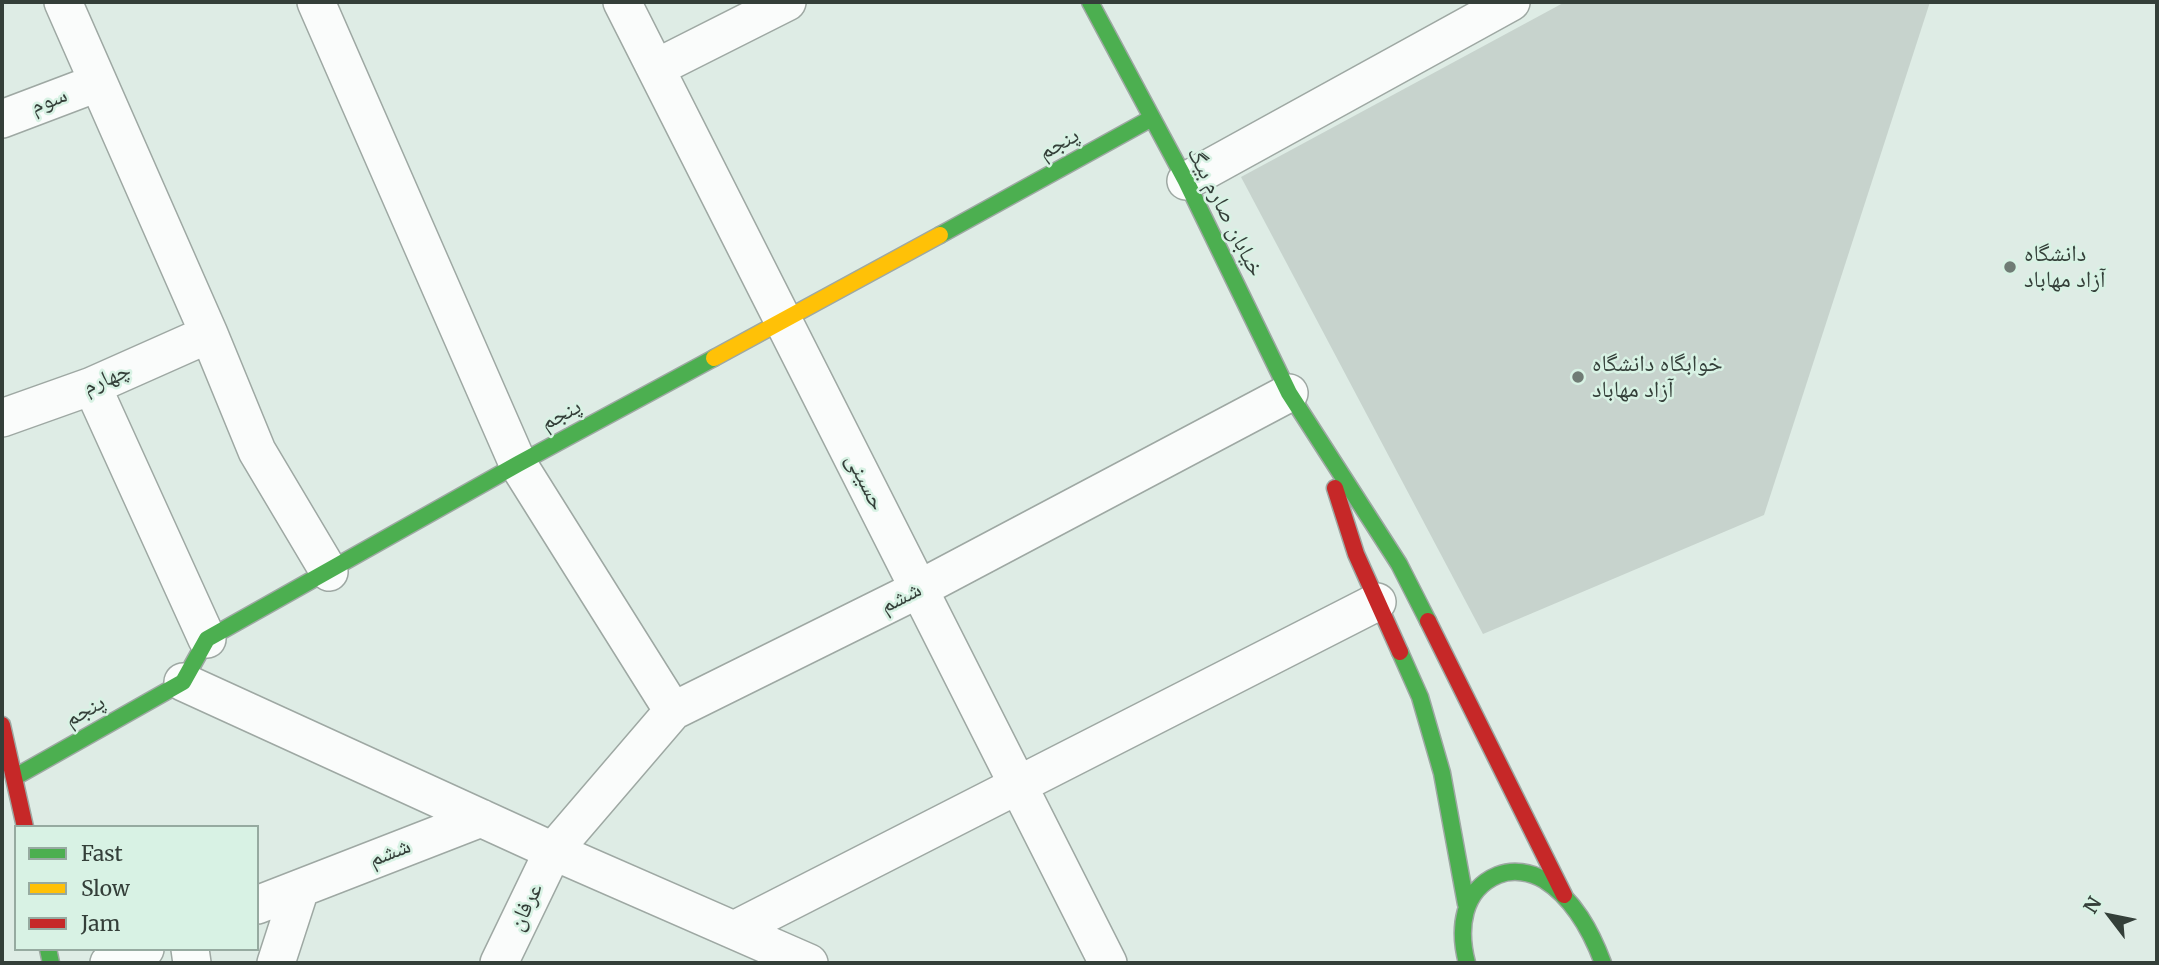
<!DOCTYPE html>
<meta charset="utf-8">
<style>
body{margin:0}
#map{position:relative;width:2159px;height:965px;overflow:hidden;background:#deece5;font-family:Merriweather,serif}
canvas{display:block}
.frame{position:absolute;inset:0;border:4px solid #343f39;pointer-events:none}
.legend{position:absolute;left:14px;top:825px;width:245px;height:126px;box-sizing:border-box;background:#d8f2e4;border:2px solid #96aaa0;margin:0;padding:9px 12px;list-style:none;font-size:21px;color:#343f39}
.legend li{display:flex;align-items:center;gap:14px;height:35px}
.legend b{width:35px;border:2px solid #96aaa0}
.north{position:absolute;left:2075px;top:881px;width:70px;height:70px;-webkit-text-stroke:5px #d8f2e4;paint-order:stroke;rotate:302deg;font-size:19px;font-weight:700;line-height:28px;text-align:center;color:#343f39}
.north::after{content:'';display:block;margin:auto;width:24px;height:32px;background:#343f39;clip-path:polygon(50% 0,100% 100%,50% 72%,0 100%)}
</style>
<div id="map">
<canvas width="2159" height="965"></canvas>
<div class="frame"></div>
<ul class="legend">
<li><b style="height:9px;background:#4caf50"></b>Fast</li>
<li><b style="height:9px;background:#ffc107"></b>Slow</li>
<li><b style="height:9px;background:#c62828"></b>Jam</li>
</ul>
<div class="north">N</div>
</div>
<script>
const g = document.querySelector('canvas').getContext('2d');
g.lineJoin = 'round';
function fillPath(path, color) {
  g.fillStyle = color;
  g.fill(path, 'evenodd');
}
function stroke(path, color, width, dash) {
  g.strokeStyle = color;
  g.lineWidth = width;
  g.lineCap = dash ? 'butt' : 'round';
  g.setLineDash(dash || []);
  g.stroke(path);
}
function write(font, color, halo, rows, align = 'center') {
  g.font = font + ' Merriweather,"Noto Naskh Arabic",serif';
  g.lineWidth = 5;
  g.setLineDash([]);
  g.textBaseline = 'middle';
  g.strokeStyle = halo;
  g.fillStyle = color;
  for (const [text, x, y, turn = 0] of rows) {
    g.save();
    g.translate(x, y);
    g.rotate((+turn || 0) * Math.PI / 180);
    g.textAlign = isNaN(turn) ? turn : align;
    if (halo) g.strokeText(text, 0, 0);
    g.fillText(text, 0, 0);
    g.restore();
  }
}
fillPath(new Path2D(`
 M1565,2h365l-166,513 -281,119 -242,-457z`), '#c7d3cd');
const street = new Path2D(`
 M63,2l146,332 48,117 72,121
 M316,2l202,462 155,247
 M622,2l486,961
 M656,68l131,-66
 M2,119l95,-36
 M1186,181l325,-179
 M92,386l115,253
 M2,418l90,-32 117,-52
 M183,682l370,169 256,112
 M257,905l224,-87
 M734,930l643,-328
 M190,949l2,14
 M109,963l36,-14
 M276,963l24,-74
 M499,963l54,-112 120,-140 246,-122 370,-196`);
const fast = new Path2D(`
 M1090,2l96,179 103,212 110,171 29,57
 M940,235l212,-117
 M1400,652l20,45 22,76 24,131
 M15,777l168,-95 24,-43 311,-175 196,-106
 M48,949l3,14
 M1467,963c-9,-34 -5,-73 31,-88 15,-6 33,-3 46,5 30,19 47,51 59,83`);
const slow = new Path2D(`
 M714,358l226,-123`);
const jam = new Path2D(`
 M1335,488l21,66 44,98
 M1428,621l136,274
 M2,725l23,102`);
stroke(street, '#9ea8a3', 40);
stroke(fast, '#9ea8a3', 19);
stroke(slow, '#9ea8a3', 19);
stroke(jam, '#9ea8a3', 19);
stroke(street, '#fafcfb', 37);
stroke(fast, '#4caf50', 16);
stroke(slow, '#ffc107', 16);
stroke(jam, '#c62828', 16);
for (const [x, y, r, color] of [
 [2010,267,7,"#707c75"],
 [1578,377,7,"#707c75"]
]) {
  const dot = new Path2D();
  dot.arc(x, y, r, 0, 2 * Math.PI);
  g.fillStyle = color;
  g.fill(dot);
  stroke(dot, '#d8f2e4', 2.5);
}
write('23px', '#343f39', '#d8f2e4', [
 ["سوم",49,101,-21],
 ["پنجم",1059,144,-29],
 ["خیابان صارم بیگ",1225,212,63],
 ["چهارم",107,379,-23],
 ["پنجم",561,415,-28],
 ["حسینی",865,482,63],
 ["ششم",901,598,-27],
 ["پنجم",85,711,-29],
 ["ششم",390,853,-21],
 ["عرفان",526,907,-64]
]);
write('23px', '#343f39', '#d8f2e4', [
 ["دانشگاه",2024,254],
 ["آزاد مهاباد",2024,280],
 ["خوابگاه دانشگاه",1592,364],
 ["آزاد مهاباد",1592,390]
], 'left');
</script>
